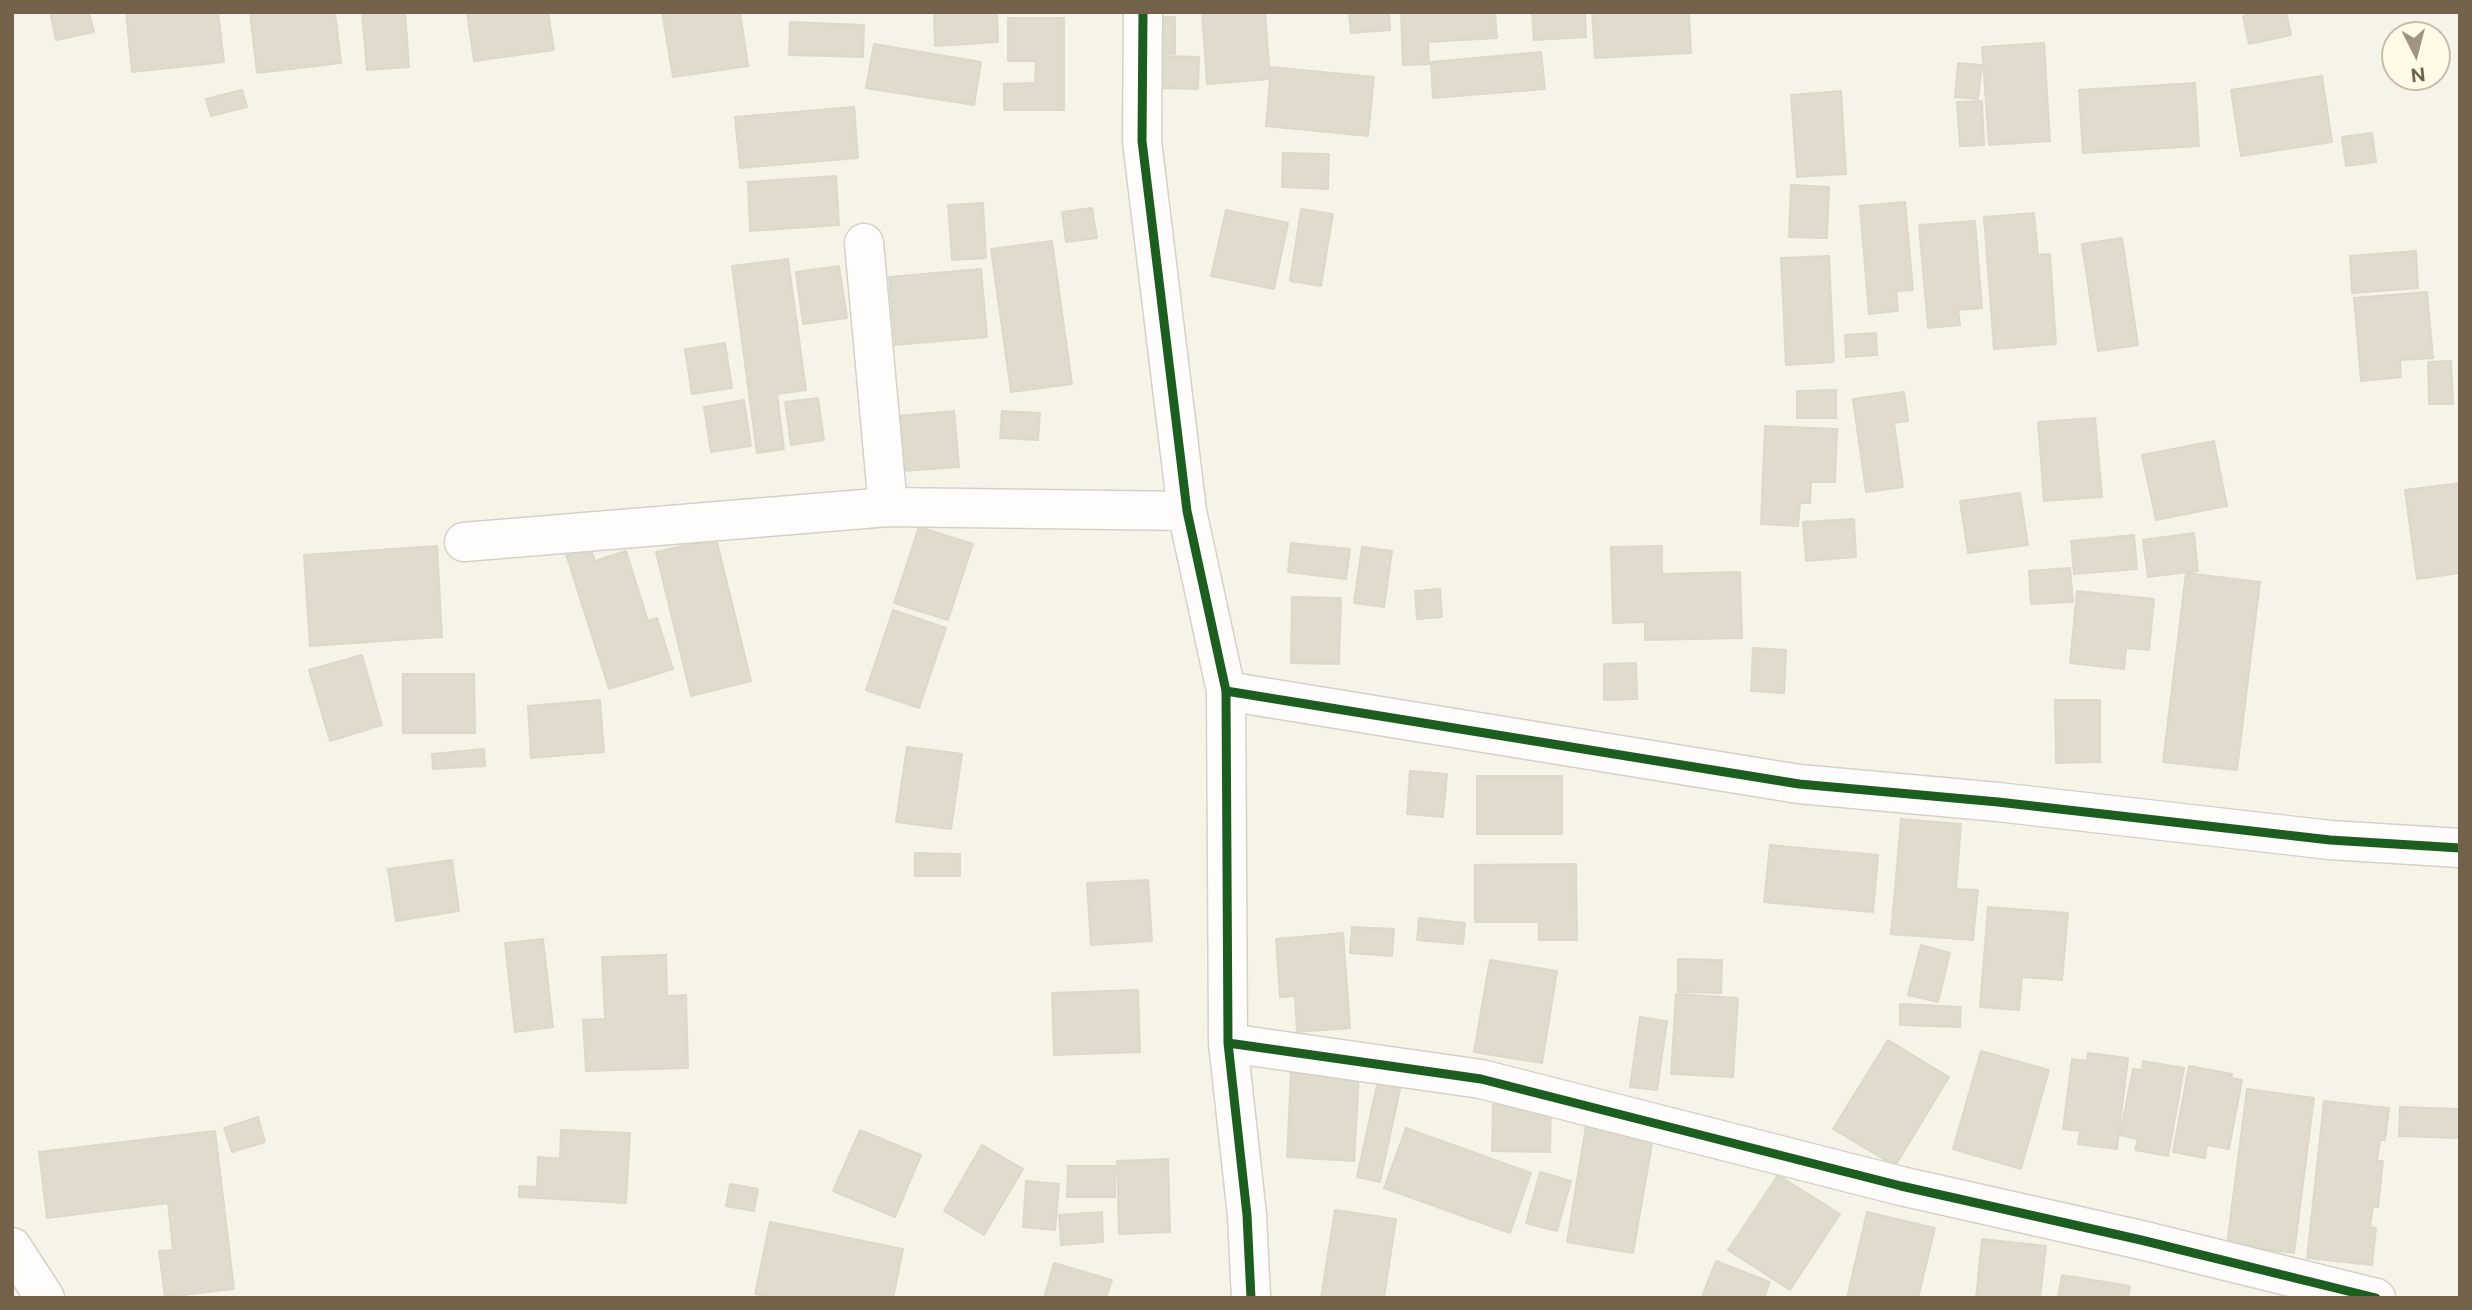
<!DOCTYPE html>
<style>
body{margin:0}
#map{position:relative;width:2472px;height:1310px;overflow:hidden;background:#f6f4e8;font-family:"Public Sans",sans-serif}
canvas{display:block}
.frame{position:absolute;inset:0;border:14px solid #736249;pointer-events:none}
.north{position:absolute;left:2381px;top:21px;width:70px;height:70px;box-sizing:border-box;background:#fffbe7;border:2px solid #c7bea8;border-radius:50%;rotate:174deg;font-size:19px;font-weight:700;line-height:28px;text-align:center;color:#736249}
.north::after{content:'';display:block;margin:auto;width:24px;height:32px;background:#a19581;clip-path:polygon(50% 0,100% 100%,50% 72%,0 100%)}
</style>
<div id="map">
<canvas width="2472" height="1310"></canvas>
<div class="frame"></div>
<div class="north">N</div>
</div>
<script>
const g = document.querySelector('canvas').getContext('2d');
g.lineJoin = 'round';
function fillPath(path, color) {
  g.fillStyle = color;
  g.fill(path, 'evenodd');
}
function stroke(path, color, width, dash) {
  g.strokeStyle = color;
  g.lineWidth = width;
  g.lineCap = dash ? 'butt' : 'round';
  g.setLineDash(dash || []);
  g.stroke(path);
}
const building = new Path2D(`
 M50,12h39l5,20 -38,8z
 M126,12h92l6,50 -92,10z
 M250,12h85l6,51 -84,10z
 M362,12h43l4,55 -42,3z
 M467,12h81l6,38 -80,11z
 M662,12h78l8,54 -75,11z
 M934,12h63l1,30 -63,4z
 M1202,12h63l5,67 -63,5z
 M1349,12h40l1,18 -39,3z
 M1401,12h94l2,26 -69,4 1,22 -26,1z
 M1532,12h53l1,25 -52,3z
 M1592,12h97l2,41 -96,5z
 M2260,12h26l5,23 -42,9 -6,-28z
 M1147,16l28,1v37l-29,-1z
 M1008,18h56v92h-60v-26l31,-1 1,-22h-28z
 M790,22l74,3 -1,32 -74,-2z
 M2044,43l6,98 -61,4 -7,-98z
 M874,44l107,18 -7,43 -108,-17z
 M1541,52l4,37 -112,9 -2,-36z
 M1159,56l40,1 -1,32 -41,-1z
 M1958,63l24,2 -4,34 -23,-2z
 M1271,67l103,10 -6,59 -102,-10z
 M2322,76l10,66 -91,14 -10,-66z
 M2195,83l4,63 -116,7 -4,-63z
 M242,90l5,17 -36,9 -5,-17z
 M1841,91l5,83 -49,3 -6,-82z
 M1982,101l2,44 -24,1 -3,-44z
 M854,107l4,51 -118,10 -5,-51z
 M2372,133l4,29 -30,4 -4,-29z
 M1283,153l46,1 -1,35 -46,-2z
 M836,176l3,49 -89,6 -2,-49z
 M1791,185l38,2 -2,51 -38,-1z
 M1905,202l8,88 -17,1 2,20 -29,3 -9,-108z
 M983,203l3,55 -34,2 -4,-55z
 M1092,208l5,30 -31,4 -4,-30z
 M1301,209l32,5 -12,72 -31,-5z
 M1226,210l62,13 -14,66 -63,-13z
 M2034,213l4,42 12,-1 6,90 -62,5 -10,-132z
 M1975,221l7,87 -24,2 2,15 -32,3 -9,-103z
 M2122,238l16,107 -40,6 -16,-107z
 M1052,241l20,143 -61,8 -20,-143z
 M2416,251l2,37 -66,5 -2,-37z
 M1829,256l5,106 -48,3 -5,-107z
 M788,259l18,131 -29,4 7,55 -27,4 -25,-187z
 M839,266l8,52 -44,6 -7,-52z
 M981,269l6,68 -92,8 -6,-68z
 M2427,292l6,66 -33,2 1,17 -40,4 -7,-83z
 M1876,333l1,22 -31,2 -1,-22z
 M725,343l7,45 -40,6 -7,-45z
 M2451,361l2,43h-24l-1,-42z
 M1836,390v28h-39v-27z
 M1904,392l4,29 -14,2 9,64 -37,5 -13,-93z
 M818,398l6,42 -33,5 -6,-43z
 M744,400l7,46 -40,6 -7,-45z
 M954,411l5,56 -56,4 -5,-55z
 M1002,411l38,2 -2,27 -38,-2z
 M2095,418l7,79 -58,4 -6,-79z
 M1765,426l72,3 -2,53h-24l-1,21h-10l-2,23 -37,-2z
 M2214,441l13,65 -71,14 -14,-65z
 M2460,483v90l-43,6 -12,-89z
 M2020,493l8,52 -60,8 -8,-52z
 M1854,519l2,38 -50,4 -3,-39z
 M919,527l54,17 -25,76 -54,-17z
 M2194,533l4,38 -50,6 -5,-37z
 M2134,535l3,34 -63,5 -3,-33z
 M716,538l35,143 -60,15 -35,-144z
 M1291,543l59,6 -4,30 -58,-7z
 M589,544l6,17 31,-10 22,70 9,-3 16,51 -64,20 -44,-138z
 M437,546l5,91 -132,9 -6,-91z
 M1662,546v28l78,-2 2,66 -97,2v-18l-32,1 -2,-76z
 M1362,547l30,4 -8,56 -30,-4z
 M2070,568l3,34 -42,2 -2,-33z
 M2186,573l74,9 -23,188 -74,-8z
 M1440,589l2,28 -25,2 -2,-28z
 M2077,591l77,8 -5,51 -23,-2 -2,21 -54,-6z
 M1292,597l49,1 -2,66 -48,-1z
 M893,610l53,18 -27,80 -53,-18z
 M1753,648l33,2 -2,43 -33,-2z
 M362,655l20,70 -52,16 -21,-71z
 M1636,663l1,36 -33,1v-36z
 M403,674h71l1,59h-72z
 M600,700l4,52 -73,6 -3,-52z
 M2055,700h45v62l-44,1z
 M907,747l55,7 -11,75 -55,-7z
 M484,749l1,17 -52,3 -1,-15z
 M1410,771l37,3 -4,43 -36,-3z
 M1477,776h85v58h-85z
 M1901,819l60,5 -5,65 22,1 -5,50 -82,-6z
 M1770,845l108,10 -5,57 -109,-10z
 M915,853l45,1v22h-45z
 M452,860l7,51 -63,10 -8,-52z
 M1576,864l1,76h-38v-18h-64v-57z
 M1148,880l4,61 -61,4 -4,-62z
 M1988,907l80,6 -6,67 -40,-3 -3,33 -39,-3z
 M1419,918l46,5 -2,21 -46,-4z
 M1352,927l42,2 -2,27 -42,-3z
 M1343,933l7,95 -53,4 -2,-36 -15,1 -4,-58z
 M543,939l10,88 -38,5 -10,-89z
 M1921,945l29,8 -12,49 -30,-7z
 M666,955l1,41 19,-1 2,73 -102,3 -3,-51 22,-1 -3,-62z
 M1678,959l44,1 -1,33 -43,-1z
 M1490,960l67,11 -15,92 -68,-11z
 M1138,990l2,62 -86,3 -2,-62z
 M1676,994l62,4 -5,79 -62,-3z
 M1900,1004l61,3 -1,20 -60,-2z
 M1640,1017l27,4 -10,69 -27,-3z
 M1888,1040l61,37 -54,89 -62,-37z
 M1981,1051l68,19 -28,99 -68,-20z
 M2088,1053l40,5 -11,91 -39,-5 2,-13 -17,-2 9,-70 15,2z
 M2143,1061l41,7 -16,88 -33,-6 3,-11 -18,-4 13,-66 9,1z
 M2189,1066l43,8 -1,4 11,2 -13,69 -22,-4 -2,13 -32,-6z
 M1291,1072l68,3 -5,86 -67,-4z
 M1379,1076l23,4 -22,102 -23,-5z
 M2247,1089l67,9 -20,155 -67,-8z
 M2324,1101l65,7 -4,32h-5l-3,21h6l-5,46 -5,-1 -3,21 6,1 -4,37 -65,-7z
 M1493,1104l58,1 -1,47 -58,-1z
 M2400,1107l59,2 -1,29 -59,-2z
 M258,1117l7,25 -33,10 -8,-24z
 M1586,1126l67,12 -20,115 -66,-11z
 M1406,1128l125,45 -21,60 -126,-45z
 M561,1130l69,3 -4,70 -107,-6v-11l18,1 1,-30 22,2z
 M860,1130l61,25 -26,62 -62,-26z
 M215,1131l19,158 -69,8 -6,-46 14,-1 -5,-47 -121,15 -8,-66z
 M982,1145l41,24 -39,66 -40,-24z
 M1168,1159l2,73 -51,2 -2,-73z
 M1068,1166h47v31h-48z
 M1540,1172l31,9 -14,50 -31,-8z
 M1778,1175l62,39 -50,76 -62,-40z
 M1026,1181l33,3 -4,46 -32,-3z
 M730,1184l28,5 -4,22 -28,-5z
 M1335,1210l61,9 -12,79h-63z
 M1102,1212l1,30 -42,3 -2,-30z
 M1867,1212l68,16 -17,70h-71z
 M770,1222l133,27 -10,49h-118l-20,-4z
 M1982,1239l64,7 -6,52h-64z
 M1716,1261l54,21 -6,16 -62,-2z
 M1054,1263l58,17 -6,18h-62z
 M2062,1275l68,11 -2,12h-70z`);
fillPath(building, '#e0dbcd');
stroke(building, '#ded8ca', 2);
const minor = new Path2D(`
 M1143,12l-1,129 45,370 39,180 2,352 19,172 4,83
 M864,243l24,264
 M464,542l424,-35 299,4
 M1226,691l573,93 199,18 332,38 130,8
 M1228,1043l253,36 420,107 240,54 235,58
 M12,1247l33,51`);
stroke(minor, '#d5d1c7', 41);
stroke(minor, '#fefdfc', 38);
stroke(new Path2D(`
 M1143,12l-1,129 45,370 39,180 2,352 19,172 4,83
 M1226,691l573,93 199,18 332,38 130,8
 M1228,1043l253,36 420,107 240,54 235,58`), '#1b5e20', 9);
</script>
